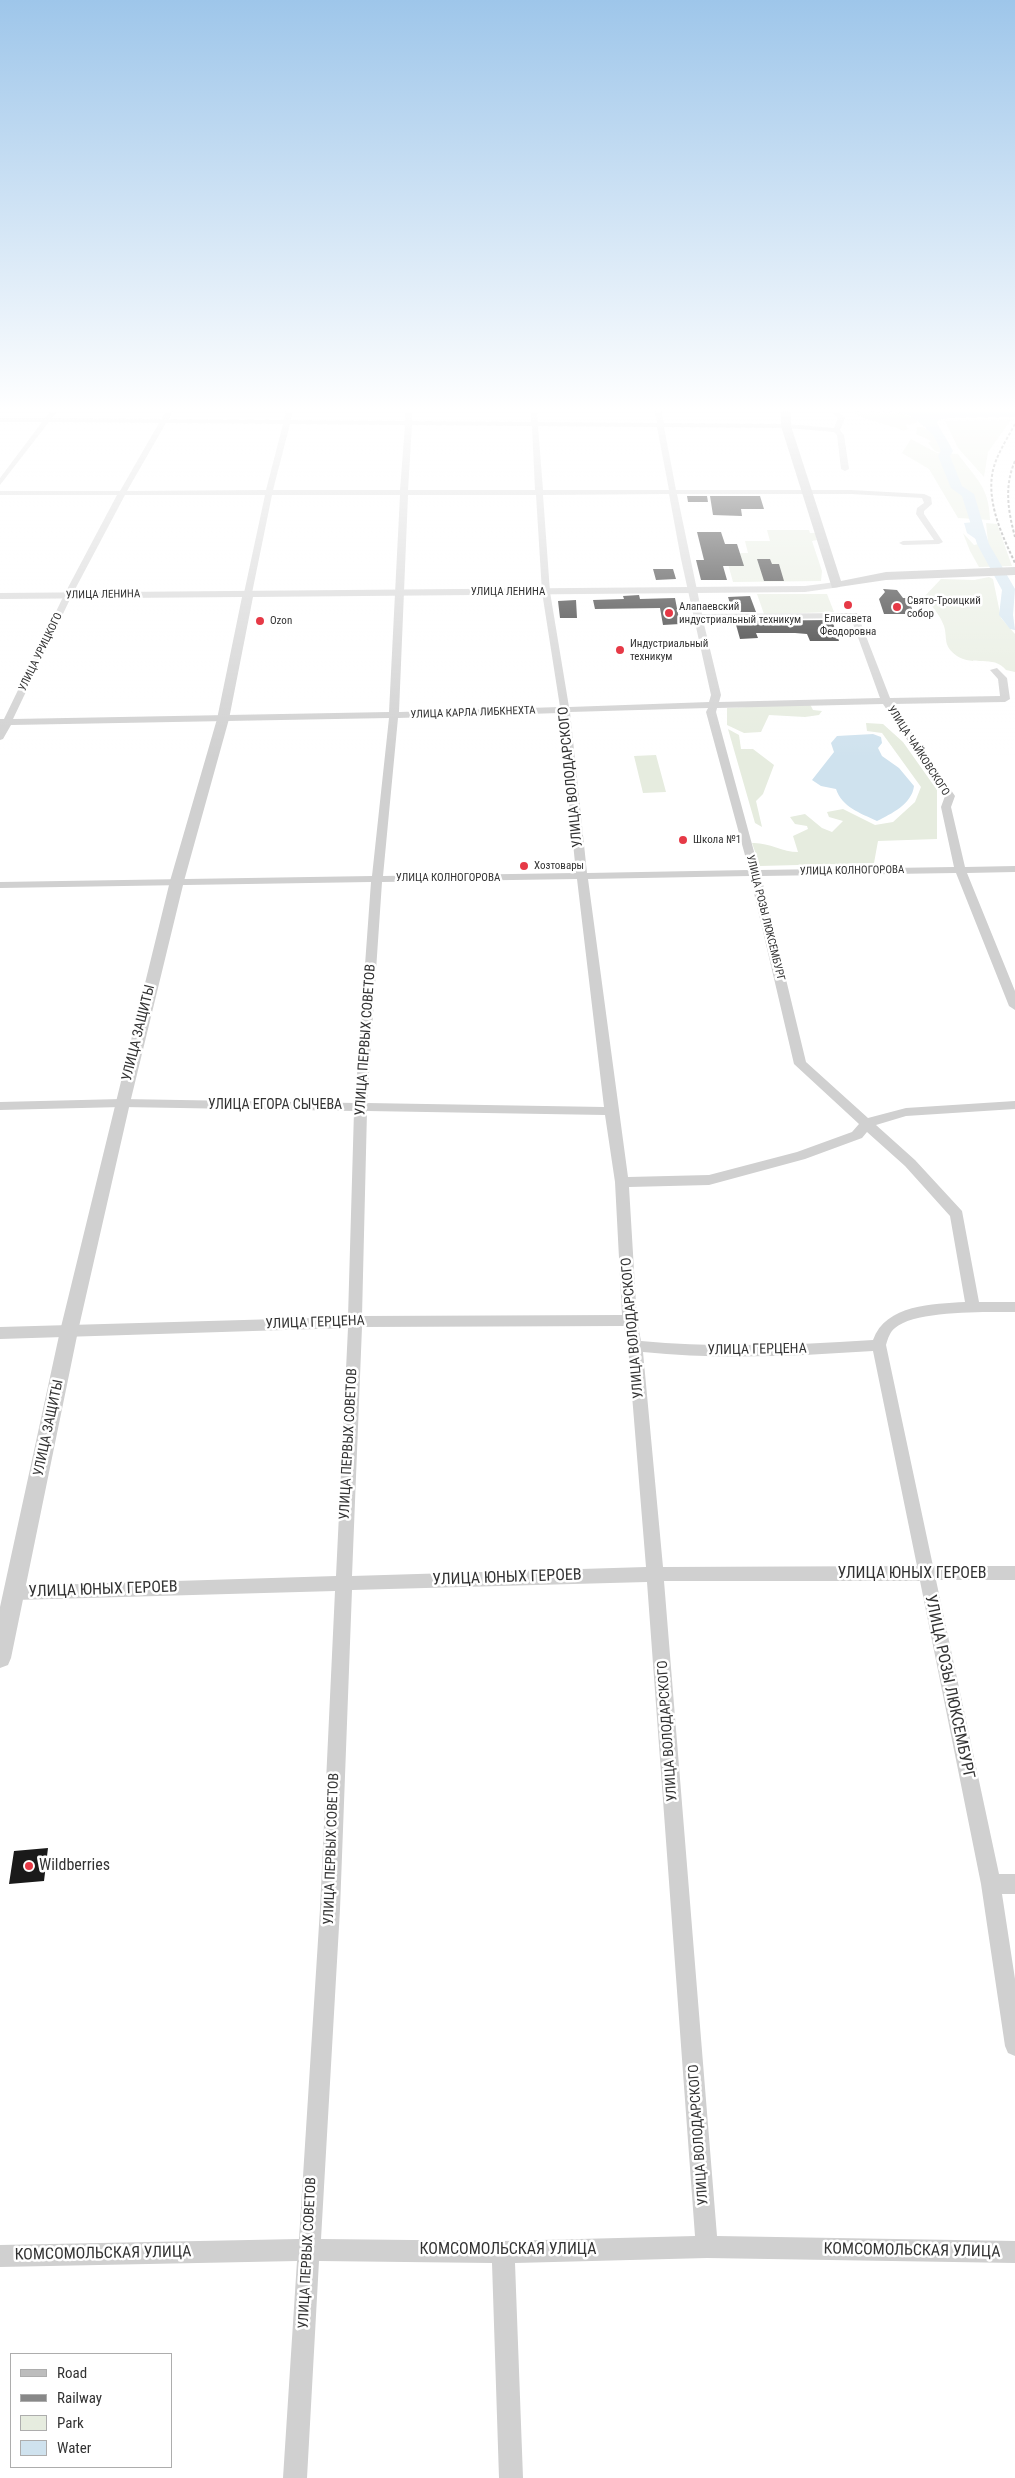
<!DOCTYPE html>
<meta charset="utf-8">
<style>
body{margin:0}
#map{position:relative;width:1015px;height:2478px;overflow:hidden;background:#fff;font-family:"Roboto Condensed",sans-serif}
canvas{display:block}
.legend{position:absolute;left:10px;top:2353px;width:162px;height:115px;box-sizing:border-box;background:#fff;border:1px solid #adadad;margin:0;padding:6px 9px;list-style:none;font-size:15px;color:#333}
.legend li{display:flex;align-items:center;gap:10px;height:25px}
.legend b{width:25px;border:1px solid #adadad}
</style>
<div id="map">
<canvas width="1015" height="2478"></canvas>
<ul class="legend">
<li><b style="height:6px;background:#bdbdbd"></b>Road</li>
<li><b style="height:6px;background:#888"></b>Railway</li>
<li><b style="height:14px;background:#e6ecdf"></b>Park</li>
<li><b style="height:14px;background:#cfe2ee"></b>Water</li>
</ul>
</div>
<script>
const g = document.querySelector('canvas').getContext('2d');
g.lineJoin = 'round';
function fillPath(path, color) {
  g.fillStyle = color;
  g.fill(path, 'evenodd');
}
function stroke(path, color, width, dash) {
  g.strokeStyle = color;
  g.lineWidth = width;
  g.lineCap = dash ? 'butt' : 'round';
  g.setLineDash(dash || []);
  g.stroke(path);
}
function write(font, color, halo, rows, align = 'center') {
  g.font = font + ' "Roboto Condensed",sans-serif';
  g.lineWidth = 5;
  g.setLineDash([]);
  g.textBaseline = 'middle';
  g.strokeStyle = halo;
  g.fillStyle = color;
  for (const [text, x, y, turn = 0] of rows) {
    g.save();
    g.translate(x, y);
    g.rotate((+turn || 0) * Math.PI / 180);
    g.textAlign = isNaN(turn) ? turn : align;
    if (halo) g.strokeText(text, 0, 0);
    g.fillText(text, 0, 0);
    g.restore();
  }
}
fillPath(new Path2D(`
 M852,411l46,2 17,5 2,5 -12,2 3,4 -4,2c-14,-7 -44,-11 -52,-20z
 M1011,420l-23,32 -4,25 -26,-29 -13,-27z
 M917,427h5l15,7 4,12 -2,1 6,5 -2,1 15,1c18,25 31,32 32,66l-32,-2 -29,-49 -27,-16 9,-14 26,14h4l-6,-2 -7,-8 3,-2 -15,-7z
 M986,523l11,1 15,42 -33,1 -9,-16 -7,-18 11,12 14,-3z
 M767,530h42l1,3h5l2,7 -5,1 10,30 -1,10 -88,1 -8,-29h23l-3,-12h25z
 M989,577l4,2 8,39 14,16v38l-9,-2c-13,-16 -33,-3 -49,-14 -15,-11 -9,-17 -13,-30 -4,-11 -12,-21 -21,-28l18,-19 33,1z
 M757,594h70l7,18 -70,2z
 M810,704l3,6 9,1 -3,4 -14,2 -36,-2 -8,17 -17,1 -17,-8v-17z
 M866,723l17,1 20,18 34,48v49l-59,2 -4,22 -114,3 -8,-23c16,-1 30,9 46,9l-5,-16 15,-7 -1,-3 -12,-2 -5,-7 15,-3 17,14 10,4 11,-11 -14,-4 -2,-5 16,-3 32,16 18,-3 22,-20 6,-15 -39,-54 -15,-2z
 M728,729l11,6 2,14h12l21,16 -11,29 -7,7 6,26 -7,-4z
 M656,755l10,37 -23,1 -9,-37z`), '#e6ecdf');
fillPath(new Path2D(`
 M882,411h133v6l-66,1 -10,2 -5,5 2,4c-12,1 -13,-4 -21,-10 -8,-7 -23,-7 -33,-8z
 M975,522l5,2 5,12 -2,8 -16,-11 -3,-10z
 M873,734l8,3 1,6 -4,5 4,8 17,12 15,18c-2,18 -23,28 -37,35 -17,-8 -35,-14 -41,-32l-15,-3 -9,-6 22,-28 -3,-9 6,-7z`), '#cfe2ee');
fillPath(new Path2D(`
 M921,411h11c5,16 14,25 21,40l-3,5 12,30 12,8 15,50 26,45 -2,26 2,15 -5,-1 -11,-14 3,-25 -25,-46 -15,-48 -11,-8 -13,-32 3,-5 -7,-15 -8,-7z`), '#cfe2ee');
fillPath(new Path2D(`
 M687,496h20l1,6h-20z
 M710,496h50l4,13h-23l1,7 -29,-1z
 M697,532h24l4,12h12l7,22h-21l4,14h-26l-5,-20h8z
 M757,559h13l2,5h7l5,17h-20z
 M653,569h20l3,10 -20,1z
 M883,589l14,1 6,8h5l6,16h-30l-5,-15 6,-7z
 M639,595l1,4 35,-1 5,26 -17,1 -3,-17 -65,1 -2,-9 31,-1 -1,-3z
 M750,596l6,16h-23l-5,-15z
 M576,600l1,18h-17l-2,-17z
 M832,620l7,21h-29l-3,-7 -12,-1h-39l2,5 -18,1 -5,-18z
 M48,1848l-4,33 -35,3 5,-33z`), '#1a1a1a');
fillPath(new Path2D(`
 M50,411h7l-5,7 110,1 4,-8h7l-4,8 115,1 2,-9h7l-2,9 114,1 1,-10h6v10l119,1v-11h6l1,11 119,1 -2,-12h6l3,12 122,1 48,4 4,-10 -7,-7h7l7,7 -5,12 4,5 5,34 -4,2 -4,-2 -4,-34 -3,-3 -48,-4 -122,-1 12,63h175l73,4 7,3 1,7 -8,7v3l19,28 -4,2 -36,1 -4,-2 4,-2 31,-1 -18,-26 1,-6 7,-5 -2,-5 -71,-4h-174l25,120 155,-1 33,85 110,-2 -2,-17 -8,-9 7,-2 10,10 3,21 -5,3 -113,2 63,92 -4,11 14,60 50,-1v6l-48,1 48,118v19l-6,-4 -53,-133 -195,3 45,186 62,56 38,-10 109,-7v8l-109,7 -30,9 39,35 47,51 17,91h36v10c-27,0 -100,-2 -120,16 -5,4 -7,10 -9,17l47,221h82v14h-79l63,294h16v20h-13l13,85v77l-7,-3 -3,-7 -24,-162 -61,-303h-256l53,655 298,5v22l-308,-5 -192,5 8,215h-24l-7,-215 -173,-2 -12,217h-24l14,-217 -297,6v-22l299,-6 21,-330 15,-318 -320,9 -6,-2 -2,-5 2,-5 6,-2 321,-10 12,-248 -348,11v-12l348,-10 6,-206 -232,-4 -122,3v-8l122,-3 233,4 16,-221 -371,6v-6l372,-6 17,-158 -378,7 -8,14 -3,1v-21h4l60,-124 53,-100h-117v-4h120l39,-68 -110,-1 -49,63v-7l42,-56h-42v-4h45zM166,423l117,1 -17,66 -139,1zM290,424l115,1 -5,65h-127zM412,425l120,1 3,64h-127zM538,426l119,1 12,63h-126zM669,494l12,65 30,136 -2,7 -140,5 -19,-115 -7,-97zM125,495h140l-21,98 4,3 4,-3 20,-98h128l-11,217 -376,7 59,-124zM408,495h128l6,97 18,115 -161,5zM851,618l29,80 -161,4 2,-7 -18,-75zM883,704l62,92 -4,11 13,60 -195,3 -43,-158 1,-4zM708,708l-2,4 43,158 -162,3 -17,-161zM560,713l16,160 -193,3 15,-158zM750,876l44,188 65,60 -7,8 -55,20 -88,23 -81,2 -40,-298zM577,879l27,228 -237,-4 15,-221zM367,1111l238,4 10,67 7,133 -260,1zM867,1132l38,34 45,50 15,86c-32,2 -79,2 -92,38 -77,5 -155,8 -232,1l-4,-21 -8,-133 80,-2 96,-26 57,-21zM624,1326l4,20 18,221 -294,9 10,-249zM873,1351l44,215 -254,1 -20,-215c76,8 153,4 230,-1zM647,1582l48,654 -192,5 -182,-2 19,-330 12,-319z`), '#d0d0d0');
fillPath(new Path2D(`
 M836,582l4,1v4l-35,5 -552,5 -24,122 -45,162 -54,222 -52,228 -67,327 -3,7 -8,3v-61l60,-276 110,-450 47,-162 25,-122 -242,2v-6l805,-7z`), '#d0d0d0');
fillPath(new Path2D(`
 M781,411h10v15l50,155 45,-9 129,-5v8l-129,5 -54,8 -51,-162z`), '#bdbdbd');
stroke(new Path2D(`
 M1015,424c-8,15 -18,30 -22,46 -7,32 9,65 22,93
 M1015,461c-11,25 -7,50 0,76`), '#888', 2, [3, 2]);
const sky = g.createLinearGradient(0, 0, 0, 758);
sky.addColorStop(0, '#9ec6ea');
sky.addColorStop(0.54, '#fff');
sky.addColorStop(1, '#ffffff00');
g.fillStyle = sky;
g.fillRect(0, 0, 1015, 758);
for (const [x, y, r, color] of [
 [848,605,5,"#e63946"],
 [897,607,5,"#e63946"],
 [669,613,5,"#e63946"],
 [260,621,5,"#e63946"],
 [620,650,5,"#e63946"],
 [683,840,5,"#e63946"],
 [524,866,5,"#e63946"],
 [29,1866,5,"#e63946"]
]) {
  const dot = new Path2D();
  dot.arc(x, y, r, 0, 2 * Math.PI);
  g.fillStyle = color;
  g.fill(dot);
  stroke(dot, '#fff', 2);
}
write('11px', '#333', '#fff', [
 ["УЛИЦА ЛЕНИНА",508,592],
 ["УЛИЦА ЛЕНИНА",103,595,-1],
 ["УЛИЦА УРИЦКОГО",41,652,-64],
 ["УЛИЦА КАРЛА ЛИБКНЕХТА",473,713,-2],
 ["УЛИЦА ЧАЙКОВСКОГО",918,751,57],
 ["УЛИЦА КОЛНОГОРОВА",852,871,-1],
 ["УЛИЦА КОЛНОГОРОВА",448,878],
 ["УЛИЦА РОЗЫ ЛЮКСЕМБУРГ",765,918,76]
]);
write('11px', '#333', '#fff', [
 ["Свято-Троицкий",907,601],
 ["собор",907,614],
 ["Алапаевский",679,607],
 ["индустриальный техникум",679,620],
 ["Елисавета",848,619,"center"],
 ["Феодоровна",848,632,"center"],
 ["Ozon",270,621],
 ["Индустриальный",630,644],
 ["техникум",630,657],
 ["Школа №1",693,840],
 ["Хозтовары",534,866]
], 'left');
write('14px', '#333', '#fff', [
 ["УЛИЦА ВОЛОДАРСКОГО",571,777,-96],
 ["УЛИЦА ЗАЩИТЫ",139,1033,-76],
 ["УЛИЦА ПЕРВЫХ СОВЕТОВ",366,1040,-86],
 ["УЛИЦА ЕГОРА СЫЧЕВА",275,1105],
 ["УЛИЦА ГЕРЦЕНА",315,1323,-2],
 ["УЛИЦА ВОЛОДАРСКОГО",633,1328,-95],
 ["УЛИЦА ГЕРЦЕНА",757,1350,-1],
 ["УЛИЦА ЗАЩИТЫ",49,1428,-78],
 ["УЛИЦА ПЕРВЫХ СОВЕТОВ",349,1444,-87],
 ["УЛИЦА ВОЛОДАРСКОГО",668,1731,-94],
 ["УЛИЦА ПЕРВЫХ СОВЕТОВ",332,1849,-88],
 ["УЛИЦА ВОЛОДАРСКОГО",699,2135,-94],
 ["УЛИЦА ПЕРВЫХ СОВЕТОВ",308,2253,-87]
]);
write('16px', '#333', '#fff', [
 ["УЛИЦА ЮНЫХ ГЕРОЕВ",912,1574],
 ["УЛИЦА ЮНЫХ ГЕРОЕВ",507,1578,-2],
 ["УЛИЦА ЮНЫХ ГЕРОЕВ",103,1590,-2],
 ["УЛИЦА РОЗЫ ЛЮКСЕМБУРГ",949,1687,78],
 ["КОМСОМОЛЬСКАЯ УЛИЦА",508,2250],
 ["КОМСОМОЛЬСКАЯ УЛИЦА",912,2251,1],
 ["КОМСОМОЛЬСКАЯ УЛИЦА",103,2254,-1]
]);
write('16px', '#333', '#fff', [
 ["Wildberries",39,1866]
], 'left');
</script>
